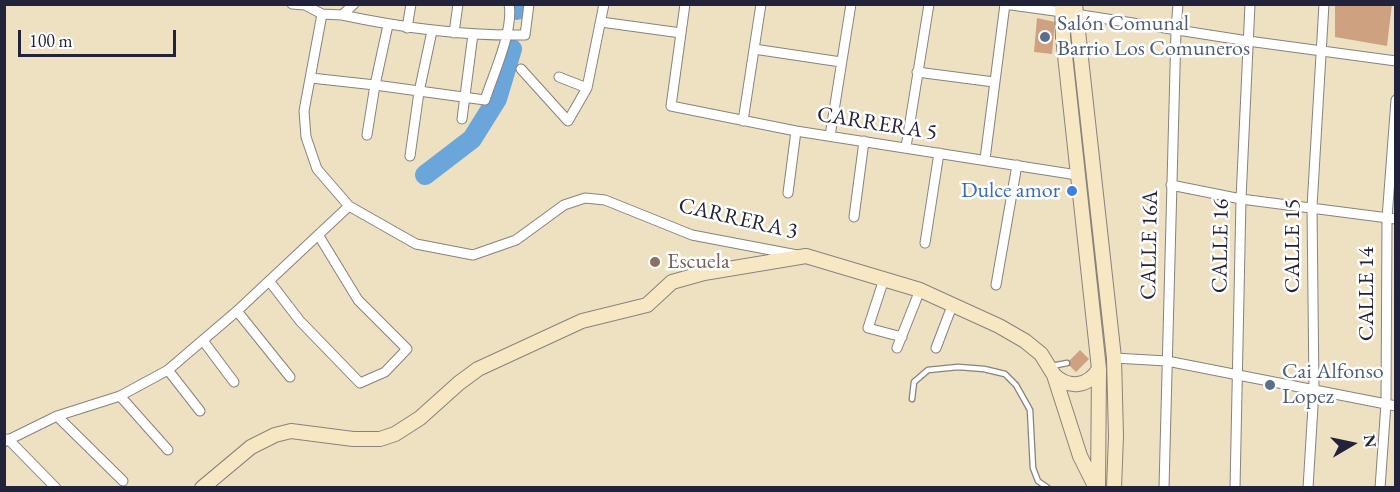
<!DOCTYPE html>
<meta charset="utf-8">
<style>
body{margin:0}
#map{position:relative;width:1400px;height:492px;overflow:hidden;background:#ede1c1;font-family:"EB Garamond",serif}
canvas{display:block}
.frame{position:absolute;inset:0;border:6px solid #22223b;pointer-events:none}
.north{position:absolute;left:1322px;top:414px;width:60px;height:60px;-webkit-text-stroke:4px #fff;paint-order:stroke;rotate:81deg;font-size:16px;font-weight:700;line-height:24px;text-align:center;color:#22223b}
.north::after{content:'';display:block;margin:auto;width:21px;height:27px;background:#22223b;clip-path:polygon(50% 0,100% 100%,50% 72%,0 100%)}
.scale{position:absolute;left:18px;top:30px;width:158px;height:27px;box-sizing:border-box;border:3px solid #22223b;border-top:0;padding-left:8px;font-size:18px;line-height:21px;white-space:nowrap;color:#22223b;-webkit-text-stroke:4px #fff;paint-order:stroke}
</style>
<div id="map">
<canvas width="1400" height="492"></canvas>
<div class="frame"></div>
<div class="north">N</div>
<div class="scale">100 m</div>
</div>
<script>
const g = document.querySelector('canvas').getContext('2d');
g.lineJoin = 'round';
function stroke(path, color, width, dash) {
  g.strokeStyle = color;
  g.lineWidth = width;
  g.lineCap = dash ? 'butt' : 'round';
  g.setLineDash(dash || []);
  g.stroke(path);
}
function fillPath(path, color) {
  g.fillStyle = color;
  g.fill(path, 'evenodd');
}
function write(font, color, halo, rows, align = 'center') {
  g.font = font + ' "EB Garamond",serif';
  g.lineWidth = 5;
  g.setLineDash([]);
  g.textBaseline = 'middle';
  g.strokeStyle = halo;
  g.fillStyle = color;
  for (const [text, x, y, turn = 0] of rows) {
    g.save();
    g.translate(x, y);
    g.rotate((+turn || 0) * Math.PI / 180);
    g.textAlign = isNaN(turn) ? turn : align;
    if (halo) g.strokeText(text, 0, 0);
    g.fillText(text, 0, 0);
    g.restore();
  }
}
stroke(new Path2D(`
 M517,4v6
 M425,175l47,-36 25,-40 15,-50`), '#6ba6db', 20);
fillPath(new Path2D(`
 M1335,4h57l-5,42 -52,-9z
 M1037,18l18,4 -3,32 -18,-2z
 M1080,350l9,9 -13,13 -9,-9z`), '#cea280');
const lane = new Path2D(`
 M1052,366l15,-3
 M912,399l2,-17 14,-12 30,-3 26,2 21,5 11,11 14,25 3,58 5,13 10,7`);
const street = new Path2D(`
 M292,4l13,1 17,9 20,1 12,-11
 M685,4l-14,102 125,25 281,44
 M1004,4l58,8
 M322,14l-18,97 2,26 11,32 32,37 67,38 57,11 43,-15 48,-35 21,-7 20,2 87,35 105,20
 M1075,14l173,27 148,20
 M342,15c61,13 121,21 183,20l4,-31
 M601,22l80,11
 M407,28l4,-24
 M454,33l4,-29
 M754,49l87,13
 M521,69l47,52 19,-33 17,-84
 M917,72l77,10
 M559,77l28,11
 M311,78l64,7 110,15c8,-25 29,-70 24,-96
 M462,119l11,-85
 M743,121l18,-117
 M367,135l8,-50 13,-60
 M830,136l21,-132
 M906,147l23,-143
 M410,156l9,-64 13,-61
 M985,159l20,-155
 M1171,185l70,14 155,20
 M788,193l8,-62
 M854,217l10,-76
 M925,243l14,-90
 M884,279l-16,49 34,9
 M270,282l30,39 60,62 25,-11 22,-23 -49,-49 -39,-64
 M996,285l21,-120
 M237,311l53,66
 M204,342l30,40
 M897,348l23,-58
 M936,348l16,-42
 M1114,358l53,3 229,45
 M168,370l32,41
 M120,396l48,54
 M57,416l66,65
 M8,439l48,49
 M4,442l53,-26 63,-20 48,-26 69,-59 112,-105
 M1164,488l12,-458 2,-26
 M1235,488l6,-289 9,-195
 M1308,488l6,-98 -2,-183 12,-203
 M1380,488l6,-84 1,-186 9,-118`);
const secondary = new Path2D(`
 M1062,4l1,33 36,332 -1,119
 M1075,4l39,354 2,78 -2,52
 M1054,375c15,14 34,12 45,-6
 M202,488l49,-41 24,-12 16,-4 62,8h27l15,-5 25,-16 39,-35 19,-14 104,-48 65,-16 25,-23 32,-9 102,-17 114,34 79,36 26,15 16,13 13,21 26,81 16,32`);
stroke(lane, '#88827e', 7);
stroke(street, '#88827e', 11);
stroke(secondary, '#88827e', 16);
stroke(lane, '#fff', 4.5);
stroke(street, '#fff', 9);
stroke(secondary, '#f7e8c3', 14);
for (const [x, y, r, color] of [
 [1045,37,6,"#5c6f8a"],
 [1072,191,6,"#3f7fe0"],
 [655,262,6,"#8d6e63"],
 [1270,385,6,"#5c6f8a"]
]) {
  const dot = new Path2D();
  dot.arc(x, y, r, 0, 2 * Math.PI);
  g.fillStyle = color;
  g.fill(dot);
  stroke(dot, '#fff', 2);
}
write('22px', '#4e5e75', '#fff', [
 ["Salón Comunal",1057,24],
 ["Barrio Los Comuneros",1057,49],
 ["Cai Alfonso",1282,372],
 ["Lopez",1282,397]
], 'left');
write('22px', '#22223b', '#fff', [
 ["CARRERA 5",877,124,9],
 ["CARRERA 3",738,219,13],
 ["CALLE 16A",1150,245,-89],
 ["CALLE 16",1221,246,-89],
 ["CALLE 15",1293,246,-90],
 ["CALLE 14",1367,294,-90]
]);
write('22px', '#366cbe', '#fff', [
 ["Dulce amor",1060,191]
], 'right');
write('22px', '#785e54', '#fff', [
 ["Escuela",667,262]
], 'left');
</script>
